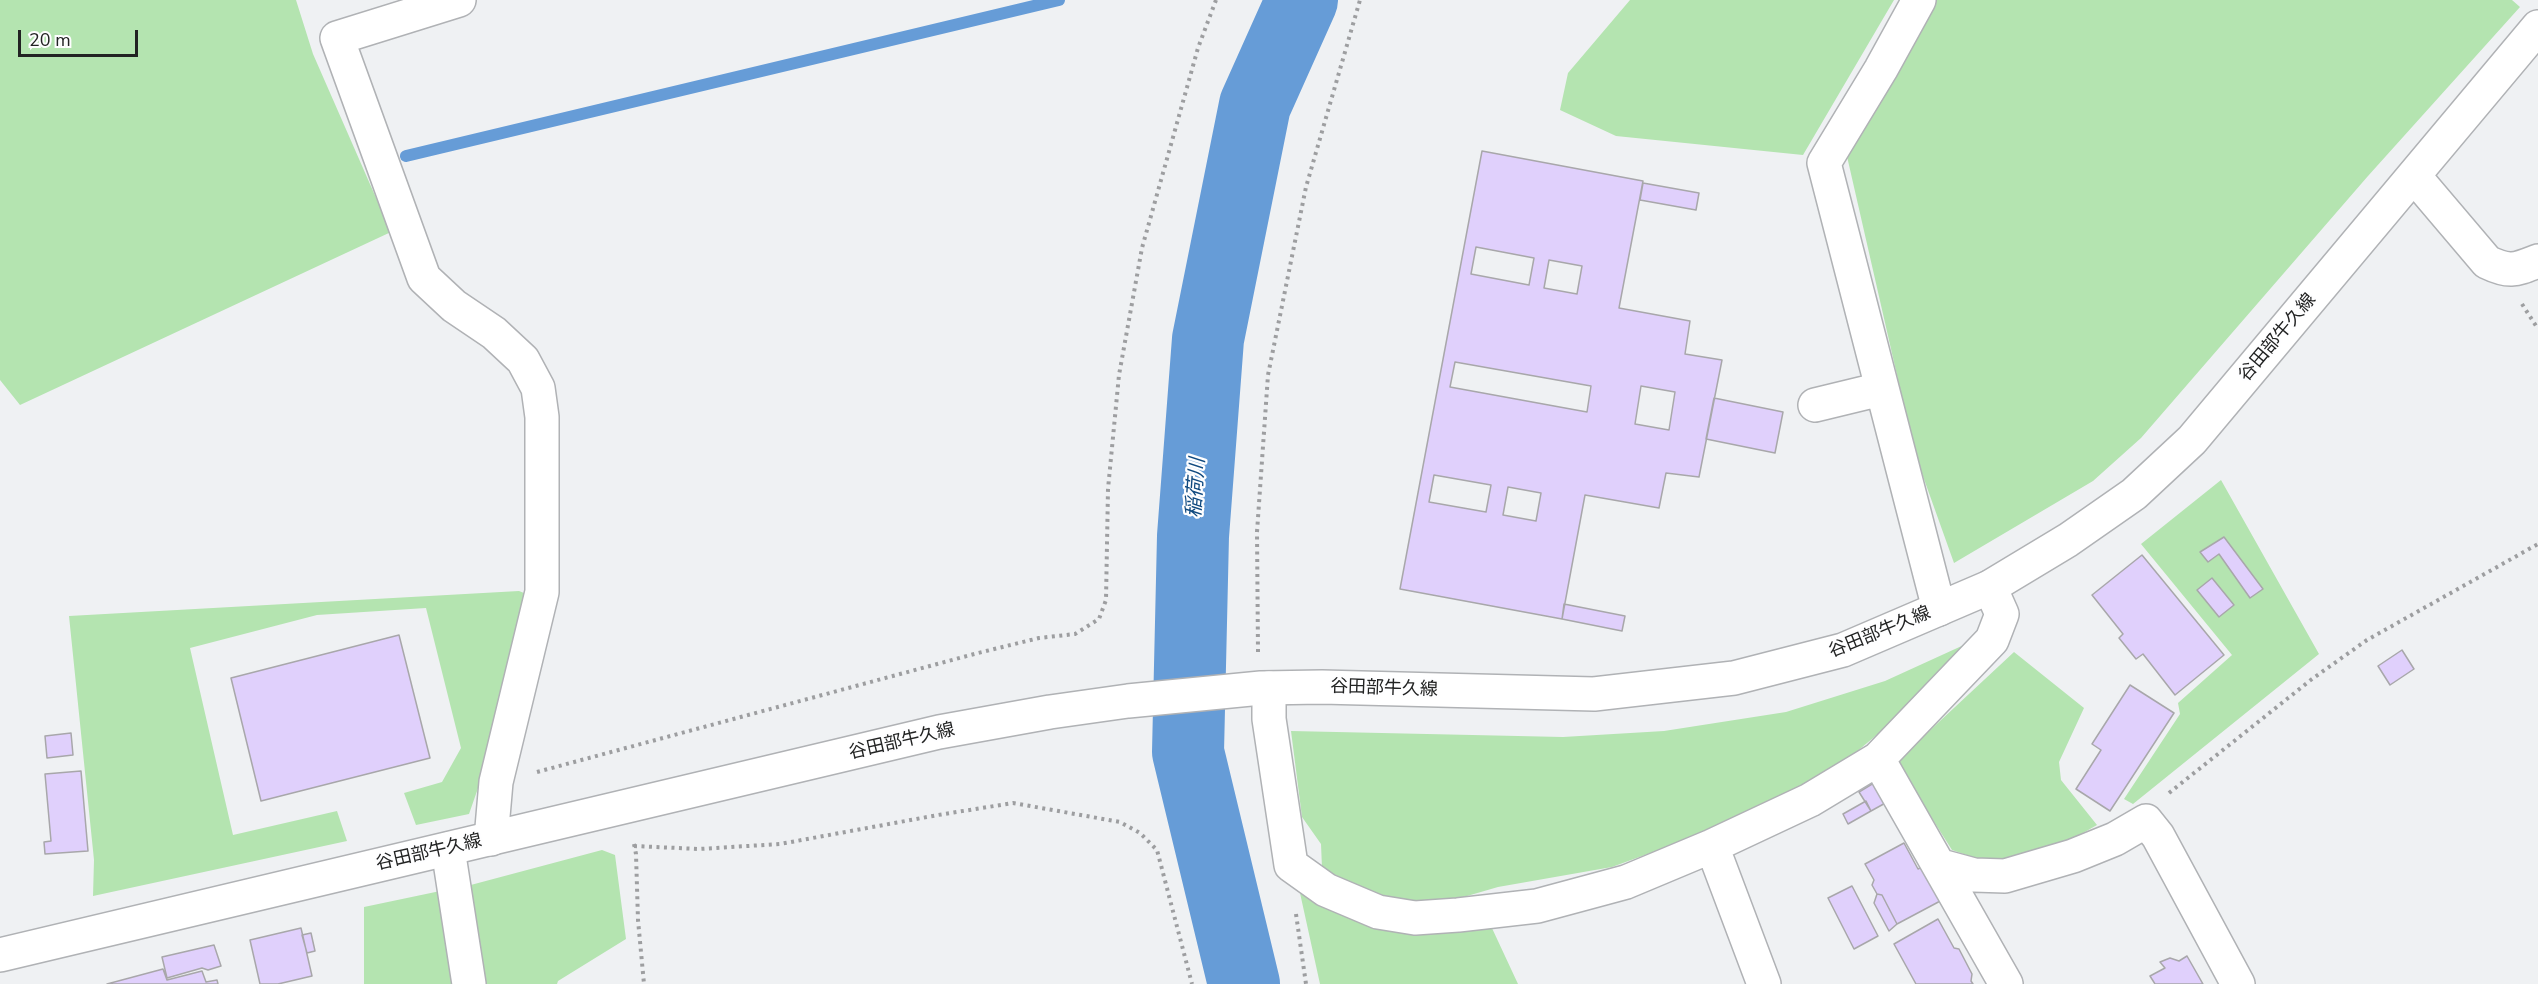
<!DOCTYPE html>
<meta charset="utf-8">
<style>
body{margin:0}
#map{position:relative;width:2538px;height:984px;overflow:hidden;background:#eff1f3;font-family:"Nunito Sans",sans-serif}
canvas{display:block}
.scale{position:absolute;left:18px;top:30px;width:120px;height:27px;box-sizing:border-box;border:3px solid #222323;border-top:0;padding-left:8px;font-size:18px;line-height:21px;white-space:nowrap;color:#222323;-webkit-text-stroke:4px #fefeff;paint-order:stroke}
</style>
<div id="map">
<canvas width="2538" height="984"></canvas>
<div class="scale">20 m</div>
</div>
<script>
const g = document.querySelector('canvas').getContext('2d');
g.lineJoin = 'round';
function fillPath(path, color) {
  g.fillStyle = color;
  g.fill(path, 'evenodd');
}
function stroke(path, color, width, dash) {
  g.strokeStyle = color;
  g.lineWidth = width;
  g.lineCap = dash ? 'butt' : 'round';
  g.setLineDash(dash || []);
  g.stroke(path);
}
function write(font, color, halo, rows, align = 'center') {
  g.font = font + ' "Nunito Sans","Noto Sans JP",sans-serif';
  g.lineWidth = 4.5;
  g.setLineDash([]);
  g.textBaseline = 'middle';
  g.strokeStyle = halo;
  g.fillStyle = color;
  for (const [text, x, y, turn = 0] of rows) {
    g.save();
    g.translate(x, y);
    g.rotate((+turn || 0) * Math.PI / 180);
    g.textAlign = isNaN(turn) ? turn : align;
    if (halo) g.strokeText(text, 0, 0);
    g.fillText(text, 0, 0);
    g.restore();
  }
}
fillPath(new Path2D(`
 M0,0h296l17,54 78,178 -371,173 -20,-25z
 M1630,0h264l-91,155 -187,-19 -56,-26 8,-37z
 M1934,0h578l8,7 -152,169 -227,262 -48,43 -139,82 -39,-109 -69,-302z
 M2221,480l98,174 -186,150 -9,-5 56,-85 -2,-11 54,-48 -91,-111z
 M519,591l5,2 -40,178 -15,43 -53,11 -12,-32 38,-11 19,-34 -35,-140 -109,7 -127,33 43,187 104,-24 10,30 -254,55 1,-36 -25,-244z
 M1966,644l-31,38 -50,46 -73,61 -110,45 -90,33 -114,20 -55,16 -65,-6 -56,-29 -1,-24 -19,-27 -11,-86 272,6 101,-6 122,-19 99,-31z
 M2014,652l70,56 -25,54 2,18 36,45 -42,24 -56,17 -47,-16 -56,-88z
 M602,850l13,5 11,84 -68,42 -1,3h-77l-13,-98z
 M445,890l15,94h-96v-77z
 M1300,893l29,13 162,20 27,58h-198z`), '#b4e4b0');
stroke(new Path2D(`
 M406,156l653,-156`), '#669cd7', 12);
stroke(new Path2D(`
 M1244,984l-56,-232 5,-216 15,-197 47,-234 47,-105`), '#669cd7', 72);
const building = new Path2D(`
 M1482,151l161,30 -24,127 71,13 -5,33 37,6 -23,117 -33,-4 -7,35 -74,-13 -23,124 -162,-30zM1476,247l58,11 -5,27 -58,-11zM1549,260l33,6 -5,28 -33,-6zM1455,362l136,24 -4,26 -137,-25zM1641,386l34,6 -6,38 -34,-6zM1434,475l57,10 -5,27 -57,-10zM1508,487l33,6 -5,28 -33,-6z
 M1643,183l56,10 -3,17 -56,-10z
 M1714,398l69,14 -8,41 -69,-14z
 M2224,537l39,52 -13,9 -31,-44 -11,8 -8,-10z
 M2142,555l82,100 -49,40 -32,-41 -7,5 -17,-21 4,-4 -31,-39z
 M2212,578l22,27 -15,12 -22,-27z
 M1564,604l61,12 -3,15 -60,-12z
 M399,635l31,123 -169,43 -30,-123z
 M2402,650l12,19 -24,16 -12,-19z
 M2130,685l44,28 -64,98 -34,-22 25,-39 -9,-6z
 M71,733l2,22 -26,3 -2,-22z
 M81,771l7,80 -43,3 -1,-12 7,-1 -6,-67z
 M1877,781l12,20 -18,10 -12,-19z
 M1866,801l5,10 -23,13 -5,-10z
 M1904,843l14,26 8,-4 18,34 -47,25 -15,-29 -5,-1 -5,-9 2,-5 -9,-16z
 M1852,886l26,50 -24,13 -26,-51z
 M1877,894l5,1 15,29 -8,7 -15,-28z
 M1938,919l16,29 5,1 13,25 -1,7 2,3h-57l-22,-40z
 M301,928l11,48 -34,8h-18l-10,-44z
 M311,933l4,18 -8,2 -5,-18z
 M214,945l7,21 -13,4 -6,-2 -35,10 -5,-21z
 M2187,956l16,28h-48l-5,-8 15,-8 -5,-6 10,-4 9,3z
 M163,969l4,11 35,-9 4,11 11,-2 1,4h-111z`);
fillPath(building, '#e0d0fc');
stroke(building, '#a8a7aa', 1.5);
const minor = new Path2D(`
 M459,0l-122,38 87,240 30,28 40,27 29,27 15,28 4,29v175l-46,190 -5,57
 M1919,0l-38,69 -57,94 115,446
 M2414,176l73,86c23,11 28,8 51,-1
 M1815,405l66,-16
 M1269,688v31l22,146 35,25 52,22 37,6 43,-3 79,-9 89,-24 86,-36 98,-46 68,-41 114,-119 10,-26 -12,-27
 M1878,759l128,225
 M1712,846l52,138
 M448,849l21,135
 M1941,866l33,9 31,1 68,-20 42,-17 31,-18 12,15 80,148`);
const major = new Path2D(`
 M0,955l939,-223 111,-20 78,-11 133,-13 61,-1 272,7 140,-16 109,-28 147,-63 78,-47 66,-46 58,-54 346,-413`);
stroke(minor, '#b0b2b5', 36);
stroke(major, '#b0b2b5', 36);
stroke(new Path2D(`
 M2522,304l16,25
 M1258,652l-1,-120 11,-157 38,-188 54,-187
 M537,772l441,-119 61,-15 36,-4 24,-15 7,-19 2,-111 11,-114 23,-127 56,-200 18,-48
 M2169,793l143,-114 55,-39 171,-96
 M634,844l2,10 2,66 6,64
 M634,846l65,3 81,-5 158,-29 75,-12 107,19 20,11 17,17 35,134
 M1296,914l10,70`), '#9d9ea0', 4, [3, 4.5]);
stroke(minor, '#fff', 33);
stroke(major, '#fff', 33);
write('18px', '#222323', '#fefeff', [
 ["谷田部牛久線",2278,338,-50],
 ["谷田部牛久線",1880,633,-22],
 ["谷田部牛久線",1384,689,2],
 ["谷田部牛久線",902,742,-13],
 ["谷田部牛久線",429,853,-13]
]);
write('italic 20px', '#0f497f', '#fefeff', [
 ["稲荷川",1197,488,-86]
]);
</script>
